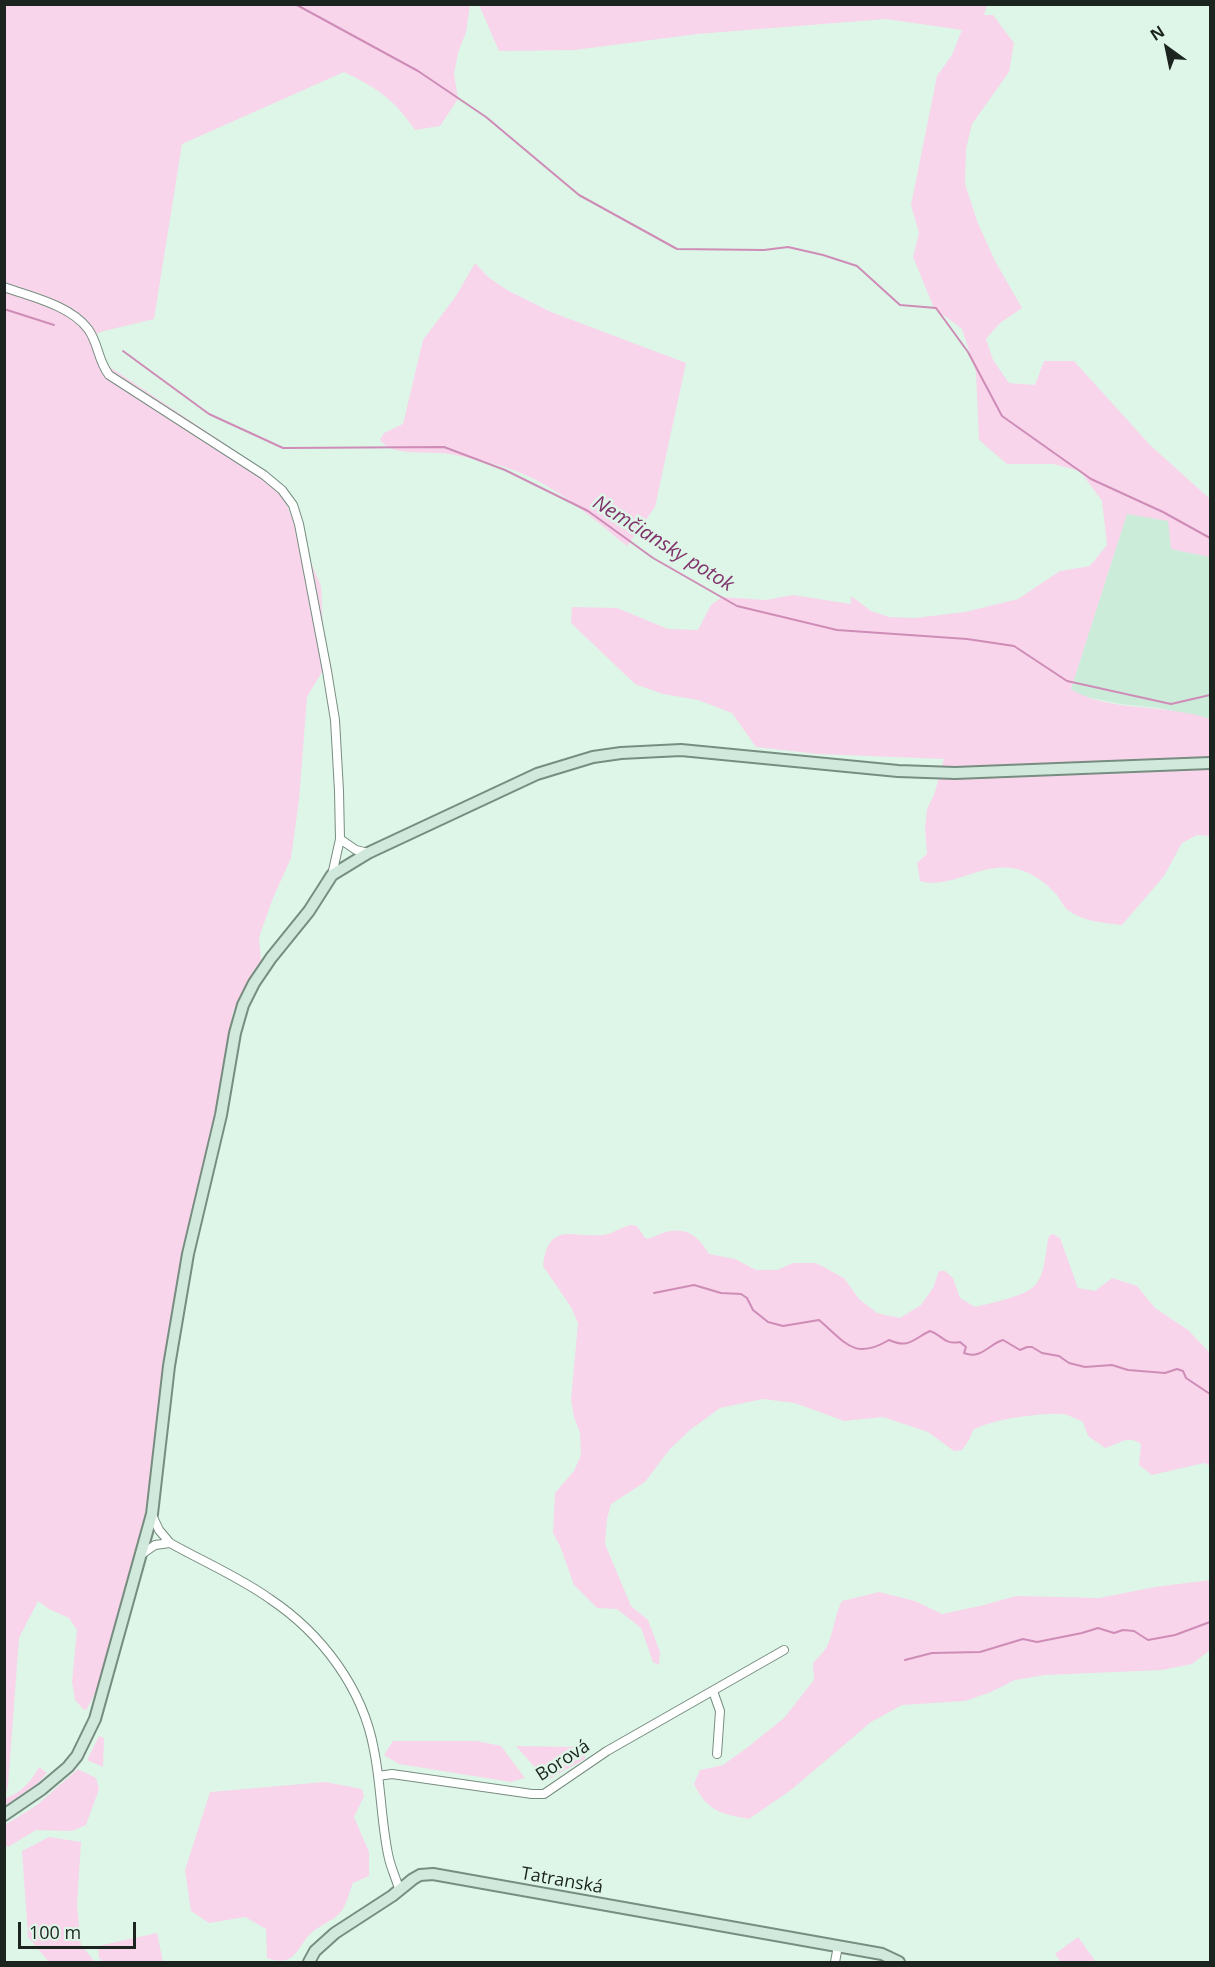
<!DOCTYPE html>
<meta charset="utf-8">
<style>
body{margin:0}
#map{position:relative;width:1215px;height:1967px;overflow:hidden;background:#def6e8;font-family:"Open Sans",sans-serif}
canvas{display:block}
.frame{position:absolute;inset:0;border:6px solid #1b241f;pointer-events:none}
.north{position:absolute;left:1137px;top:18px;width:60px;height:60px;-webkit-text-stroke:4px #def6e8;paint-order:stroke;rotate:327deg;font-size:16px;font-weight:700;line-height:24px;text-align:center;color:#1b241f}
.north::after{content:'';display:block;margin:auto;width:21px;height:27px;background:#1b241f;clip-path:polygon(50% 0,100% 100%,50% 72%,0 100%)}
.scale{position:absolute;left:18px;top:1922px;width:118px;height:27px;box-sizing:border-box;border:3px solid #1b241f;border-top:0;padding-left:8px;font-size:18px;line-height:21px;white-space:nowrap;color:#1b241f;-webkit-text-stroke:4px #def6e8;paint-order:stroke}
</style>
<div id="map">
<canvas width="1215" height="1967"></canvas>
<div class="frame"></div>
<div class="north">N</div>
<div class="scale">100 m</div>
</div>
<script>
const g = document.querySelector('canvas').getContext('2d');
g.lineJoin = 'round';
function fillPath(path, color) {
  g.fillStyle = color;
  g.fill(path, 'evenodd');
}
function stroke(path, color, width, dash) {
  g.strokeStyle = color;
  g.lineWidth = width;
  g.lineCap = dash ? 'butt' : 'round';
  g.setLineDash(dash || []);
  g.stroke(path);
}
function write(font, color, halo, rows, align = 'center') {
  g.font = font + ' "Open Sans",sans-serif';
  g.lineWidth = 5;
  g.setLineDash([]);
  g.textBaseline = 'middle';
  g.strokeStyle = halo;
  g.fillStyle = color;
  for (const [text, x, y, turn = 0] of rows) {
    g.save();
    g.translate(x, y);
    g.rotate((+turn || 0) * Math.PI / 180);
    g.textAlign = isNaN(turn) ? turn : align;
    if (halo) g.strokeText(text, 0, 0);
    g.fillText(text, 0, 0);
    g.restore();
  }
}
fillPath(new Path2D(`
 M1127,513l42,8 3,28 38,8 -1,162 -50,-11 -38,-4 -39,-8 -11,-7z`), '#ccecda');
fillPath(new Path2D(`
 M4,5h466l-4,27 -8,21 -4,21 4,25 -18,27 -25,4c-21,-31 -38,-42 -71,-58l-162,72 -28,175 -54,13 -8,6 1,13 5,8 171,114 7,7 45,106 4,81 -18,30 -8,103 -8,58 -18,40 -14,39 2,24 -7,9 -21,41 -18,113 -26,128 -18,61 -28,217 -41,149 -15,30 -3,1 -9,-10 -3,-18 5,-52 -8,-12 -20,-9 -11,-8 -19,37 -11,148 -3,12c16,-4 27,-18 34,-31l8,6 -9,10 -33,23z
 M479,5h508l-3,10h9l21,28 -5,29 -37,52 -6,25 -1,35 12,37 18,40 27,47 -22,15 -14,16 7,21 16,23 26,2 9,-24h30l76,84 60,54v58l-39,-8 -3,-28 -41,-7 -56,175c29,19 76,17 110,23 10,2 20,3 28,7l1,-4v121l-13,-1 -15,8 -18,33 -42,49c-18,-2 -37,-3 -53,-14 -6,-4 -9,-13 -14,-18 -12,-13 -27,-23 -44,-25 -31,-5 -63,22 -91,13l-3,-18 10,-9 -2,-26 2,-19 7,-14 10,-36 -126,-5 -62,-7 -24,-34 -34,-13 -35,-6 -28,-10 -64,-61 1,-16 45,1 51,21 30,1 13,-25 11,-8 44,3 27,-5 58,9v-8l20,15 18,6 26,1 50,-6 53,-13 42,-28 30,-5 17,-21 -5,-44 -22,-30 -27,-7h-46l-28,-24 -3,-68 -14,-43 -28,-21 -21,-51 6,-24 -8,-28 26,-129 15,-21 10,-25 -76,-11 -189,15 -122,16 -76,1z
 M475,263l13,14 19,13 44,22 135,51 -31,144 -28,39c-30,-24 -59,-50 -93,-67 -25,-13 -57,-20 -84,-25 -19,-3 -59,3 -70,-14l4,-7 19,-9 20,-84 33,-44z
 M631,1225l6,1 9,13c6,-1 9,-3 14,-5 24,-9 37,0 49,20l26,5 21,11h21l16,-7h23l28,15 15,21 18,14 23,5 21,-13 12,-17 6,-17h6l8,7 7,20 15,9c15,-4 54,-11 62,-24 9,-13 8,-32 12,-47l4,-2 7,4 18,50 17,3 17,-13 25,8 18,22 33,22 22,23v113l-6,-3 -52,12 -13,-10 2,-21c-14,-10 -22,0 -36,4l-17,-12 -5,-14c-7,-3 -15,-8 -22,-8 -23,-1 -69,5 -88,16l-4,10 -7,10 -8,1 -26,-19 -45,-15 -39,4 -49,-18 -32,-4 -43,9 -30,22 -21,20 -24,32 -34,22 -4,15 -2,25 26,62 17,14 12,32 -1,13 -6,-3 -12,-34 -24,-19 -20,-1 -23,-23 -14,-39 -7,-13 2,-40 19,-22 7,-16 -1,-22 -6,-16 -3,-17 7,-77 -7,-16 -28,-41c5,-46 30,-28 61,-31 10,-2 17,-8 27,-10z
 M1210,1580v70l-18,14 -30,6 -117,5 -30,5 -24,12 -26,9 -63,4 -31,17 -80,68 -42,29c-28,-5 -42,-8 -55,-35l6,-14 23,-5 25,-18 36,-29 30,-38 -1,-17c4,-5 10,-10 13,-15 8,-15 8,-32 16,-47l37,-9 36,9 27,13 38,-8 36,-10 83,2 56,-11z
 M99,1736l5,2 -1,29 -16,-7z
 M393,1741h84l24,5 24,32 -14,4 -112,-18 -15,-9z
 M516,1746l69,1v12l-34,19 -6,1z
 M78,1769l18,9 3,11 -13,36 -14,6 -36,-1 -28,17 -3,-2v-20l32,-20z
 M325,1782l37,7 2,7 -10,21 15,35v24l-16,7c-4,9 -7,24 -13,30 -9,9 -22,13 -31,22 -14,16 -14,32 -42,23l-1,-29 -21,-12 -36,6 -18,-12 -6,-41 25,-78z
 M49,1837l32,5 -4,63 4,40 14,17h-46l-21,-25 -6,-86z
 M157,1933l6,29h-60l-4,-4 -1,-12z
 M1078,1937l18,25h-35l-6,-8z`), '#f8d5eb');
stroke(new Path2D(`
 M295,4l123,67 68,46 93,78 98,54 87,1 24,-3 35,8 34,11 43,39 36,3 32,44 34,64 89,63 72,33 47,26
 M4,309l50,16
 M123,351l86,63 74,34 161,-1 61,23 83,41 65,47 84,48 100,24 130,9 47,7 53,35 104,23 39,-9
 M654,1293l40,-8 27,8 20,1 6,4 6,12 15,12 15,4 36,-6c26,22 35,41 70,20 20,9 24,-1 41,-9 13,4 13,14 30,11l6,5 -2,6c17,7 25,-9 39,-13l17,10 7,-3h5l10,6 17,3 10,7 16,4 27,-2 16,5 37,3 12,-4 6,2 3,7 24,16
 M905,1660l27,-7 48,-1 43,-13 14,3 45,-9 16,-5 16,5 9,-3 11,1 14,9 27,-5 35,-13`), '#ce8cb7', 2);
const street = new Path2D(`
 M4,287c27,10 66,18 84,42 11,15 9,30 21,46l155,100 18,15 11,15 6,19 28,147 8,49 4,71 1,48 -8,36
 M340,839l16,11 12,3
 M152,1515l7,15 11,13c32,18 71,35 100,56 51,34 93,89 104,151 7,34 7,70 14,104 2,12 8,24 11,35
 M142,1554l13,-9 15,-2
 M713,1691l7,20 -3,43
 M378,1776l14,-2 140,20h12l63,-43 177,-101
 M835,1962l3,-16`);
const secondary = new Path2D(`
 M4,1815l38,-26 26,-22 9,-11 18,-37 57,-205 17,-148 19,-112 33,-139 14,-82 8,-28 11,-22 17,-25 38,-47 23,-36 36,-22 169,-79 56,-17 28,-4 60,-3 217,21 57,2 255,-10
 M309,1962l6,-11 20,-18 57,-37 21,-17 7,-4 13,-1 449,80 17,8`);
stroke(street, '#778d80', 10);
stroke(secondary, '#778d80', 14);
stroke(street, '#fff', 8);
stroke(secondary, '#d1e9dd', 10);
write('18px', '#1b241f', '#def6e8', [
 ["Borová",563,1761,-33],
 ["Tatranská",562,1881,10]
]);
write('italic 20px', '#81336b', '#def6e8', [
 ["Nemčiansky potok",663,544,32]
]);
</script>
